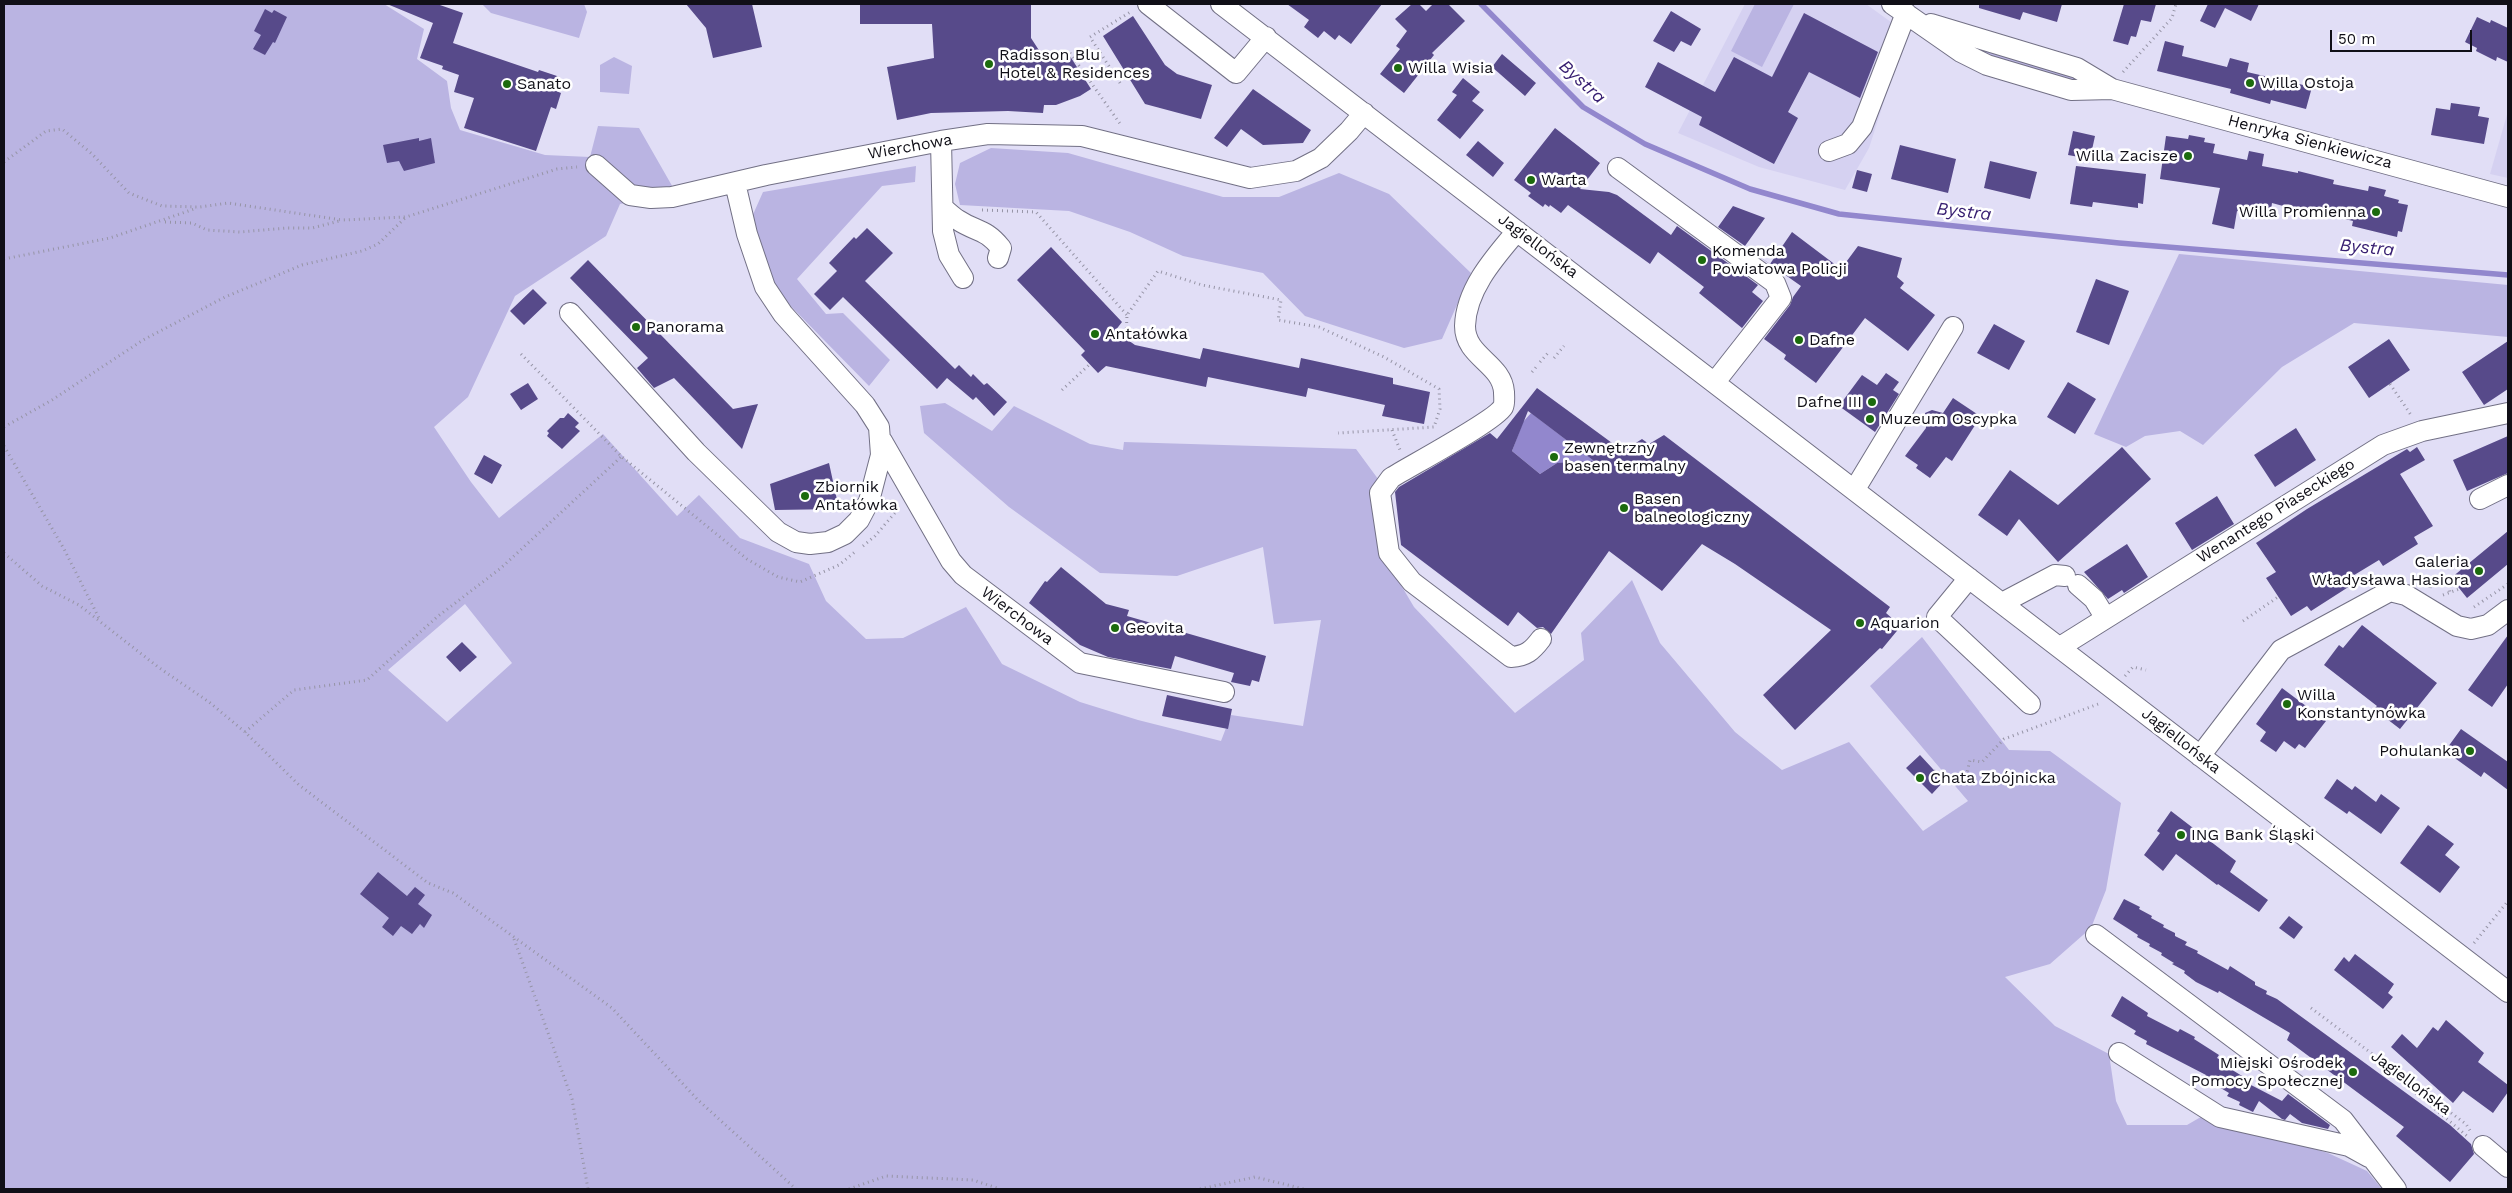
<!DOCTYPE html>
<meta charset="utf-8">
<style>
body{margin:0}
#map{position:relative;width:2512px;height:1193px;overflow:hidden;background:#e1def6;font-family:"Work Sans",sans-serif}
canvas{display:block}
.frame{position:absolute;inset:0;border:5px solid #100f17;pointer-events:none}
.scale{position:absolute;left:2330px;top:30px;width:142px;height:22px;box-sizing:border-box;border:2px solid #100f17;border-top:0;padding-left:6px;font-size:15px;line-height:18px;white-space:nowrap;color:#100f17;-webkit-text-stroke:4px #fff;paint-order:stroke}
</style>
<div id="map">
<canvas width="2512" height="1193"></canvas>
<div class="frame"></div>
<div class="scale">50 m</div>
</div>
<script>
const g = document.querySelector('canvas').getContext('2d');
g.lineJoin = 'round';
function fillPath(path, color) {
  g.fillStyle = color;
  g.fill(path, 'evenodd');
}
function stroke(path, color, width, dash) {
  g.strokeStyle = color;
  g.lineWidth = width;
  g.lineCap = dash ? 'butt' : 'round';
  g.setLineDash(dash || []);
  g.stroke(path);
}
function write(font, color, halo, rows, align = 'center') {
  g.font = font + ' "Work Sans",sans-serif';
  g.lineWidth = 5;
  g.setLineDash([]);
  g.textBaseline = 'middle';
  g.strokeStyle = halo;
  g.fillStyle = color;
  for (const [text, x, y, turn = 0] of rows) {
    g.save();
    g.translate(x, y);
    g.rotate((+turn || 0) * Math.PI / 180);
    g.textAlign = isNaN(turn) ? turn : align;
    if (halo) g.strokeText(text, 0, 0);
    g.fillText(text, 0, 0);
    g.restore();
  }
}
fillPath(new Path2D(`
 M1745,4h121l40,29 -37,115 -24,42 -86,-23 -81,-34z
 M2508,111v67l-18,-4z`), '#d5d1f1');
fillPath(new Path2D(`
 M4,4h380l40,25 -7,30 30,22 4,27 9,22 85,25 45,2 8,-31 41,2 36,63 -55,13 -14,32 -91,60 -47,101 -34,30 37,55 28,36 104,-84 74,82 22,-21 41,43 69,26 17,37 40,38 37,-1 63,-31 36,57 78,38 58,18 83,21 10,-26 72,11 18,-106 -47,4 -11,-77 -86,29 -77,-3 -91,-66 -85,-74 -4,-27 25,-3 47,28 22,-25 76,38 33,6 1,-8 232,7 25,34 14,92 19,32 101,106 69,-53 -3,-27 51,-53 28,63 75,89 47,38 67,-28 74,89 45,-30 -98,-115 52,-49 87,113 41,1 71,52 -15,87 -15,38 -41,36 -45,13 50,49 54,28 7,47 11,24h60l19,-11 13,7 109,32 39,18 15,18h-2378zM465,604l47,59 -65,59 -59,-52z
 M482,4h102l3,8 -8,26 -88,-25z
 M1755,4h39l-32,63 -31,-16z
 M1972,46l106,28 -1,7 -4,1 -96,-27z
 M614,57l18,9 -3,28 -29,-2v-27z
 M991,148l77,5 155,44h56l60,-24 50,21 82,79 -29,66 -38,9 -99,-32 -42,-43 -80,-17 -53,-24 -61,-21 -109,-6 -5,-21 5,-21z
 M916,166l-1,16 -33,4 -85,93 29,35 17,-1 47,47 -21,26 -96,-98 -22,-69 12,-27z
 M2179,254l329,31v52l-154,-14 -72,44 -79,78 -23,-14 -35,5 -19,11 -32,-13z`), '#bab4e2');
fillPath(new Path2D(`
 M1531,413l75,57 -49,-7 -17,11 -28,-23 11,-29z`), '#9287cd');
stroke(new Path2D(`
 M1481,4l102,103 62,37 105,45 89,25 280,29 389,32`), '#9287cd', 5.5);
fillPath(new Path2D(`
 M387,4h50l26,9 -10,30 85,29 1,-2 21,7 -4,14 5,2 -5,16 -5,-2 -15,44 -72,-23 10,-30 -20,-6 5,-17 -17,-6 1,-3 -23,-8 13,-35z
 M686,4h66l10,43 -49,11 -7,-30z
 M860,4h171v34l13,20 16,1 8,-6 23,36 -11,7 -24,9h-12l-1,8 -35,-2 -77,2 -34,7 -10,-53 47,-9 -2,-34h-72z
 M1287,4h95l-31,40 -12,-9 -4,5 -11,-9 -6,7 -14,-11 5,-7z
 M1412,4h7l7,7 7,-7h15l17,17 -33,32 2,2 -30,38 -24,-19 20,-25 -4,-3 11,-15 -12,-12z
 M1979,4h83l-5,18 -34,-10 -3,8 -41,-12z
 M2124,4h32l-5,18 -10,-2 -5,17 -5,-1 -3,9 -15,-4z
 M2208,4h51l-8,17 -26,-13 -10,20 -15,-7z
 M265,9l7,4 2,-3 13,7 -12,26 -2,-1 -8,13 -12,-6 8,-14 -7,-4z
 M1671,11l30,18 -10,17 -10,-5 -7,11 -21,-11z
 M1804,13l74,39 -18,46 -51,-26 -21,40 10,6 -24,46 -75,-39 3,-8 -57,-30 13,-25 57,30 19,-35 38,20z
 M1133,16l32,49 12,9 35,11 -11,34 -56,-15 -42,-68z
 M2477,17l13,6 1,-3 17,8v34l-11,-5 -1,4 -20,-10 1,-3 -12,-6z
 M2165,41l19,5 -2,10 45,11 3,-9 19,5 -2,9 65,15 -6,22 -35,-9 -1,4 -40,-11 1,-4 -74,-18z
 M1502,54l34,29 -11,13 -33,-29z
 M1463,78l17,14 -8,9 12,9 -24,29 -23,-19 20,-25 -5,-3z
 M1253,89l58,41 -8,13 -40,2 -22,-16 -14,18 -13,-9z
 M2451,103l29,4 -2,9 11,2 -5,26 -53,-9 5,-27 14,2z
 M1555,128l45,35 -20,26 29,3 8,3 54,40 6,-9 81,59 -6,7 11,9 -21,27 -43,-35 5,-6 -46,-35 -8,12 -82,-59 -7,8 -11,-8 -1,2 -4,-3 -2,3 -15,-11 3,-3 -17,-13z
 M2073,131l22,5 -5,23 -22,-4z
 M2189,135l16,3 -1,4 11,2 -2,9 34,7 2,-9 15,3 -2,12 36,7v-2l36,9 -1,4 35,7 1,-5 17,4 -2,6 15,4 -1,3 10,2 -6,27 -4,-1 -1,6 -45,-11 1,-5 -28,-7 -1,3 -52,-14 -2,14 -33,-6 -3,18 -22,-5 8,-36 -60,-9 6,-43 22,3z
 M419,138v3l12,-3 4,25 -31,8 -5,-10 -12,2 -4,-18z
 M1478,141l26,22 -11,14 -27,-22z
 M1900,145l56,14 -8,34 -57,-14z
 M1990,161l47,11 -7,27 -46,-11z
 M2076,166l70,8 -3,30 -5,-1v5l-45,-6 -1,5 -22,-3z
 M1857,170l15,4 -5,18 -15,-4z
 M1733,206l32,12 -20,28 -27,-19z
 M867,228l26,25 -28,28 90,88 4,-4 12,12 2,-3 11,11 3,-2 20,19 -13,14 -18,-19 -3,3 -26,-22 -10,11 -94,-92 -13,13 -16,-16 23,-23 -8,-8 25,-26 2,2z
 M1792,232l49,37 17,-23 44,12 -5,19 7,6 -4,5 35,27 -27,36 -43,-33 -49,65 -32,-24 2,-4 -22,-16 26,-34 3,-8 8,-11 -27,-19 -20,-14 16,11z
 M1051,247l71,75 -7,9 20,14 65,14 3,-11 96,20 2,-10 92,20v6l37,8 -6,32 -42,-8 3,-11 -77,-17 -2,9 -98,-20 -2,10 -100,-21 -8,7 -17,-18 4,-4 -68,-71z
 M588,260l145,149 25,-5 -16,45 -68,-71 -20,10 -17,-20 11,-10 -78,-80z
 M2096,279l33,12 -20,54 -33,-13z
 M533,289l14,14 -23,22 -14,-14z
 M1994,324l31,17 -16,29 -32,-17z
 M2389,339l21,31 -41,28 -21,-31z
 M2508,341v48l-24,16 -22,-33z
 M1886,373l13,9 -6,8 6,4 -24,38 -36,-26 23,-31 15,10z
 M2068,382l28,17 -21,35 -28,-17z
 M528,383l10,16 -17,11 -11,-16z
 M1537,388l86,63 19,-12 7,5 15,-9 226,172 -4,6 15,13 -19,23 -2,-1 -85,82 -32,-35 68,-65 -96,-66 -33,-20 -40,47 -53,-40 -58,83 -8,-7 -6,1 -19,-16 -10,14 -107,-81 -6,-53 4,-5 91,-54 7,6zM1528,411l66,50 -37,2 -17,11 -28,-23z
 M1953,398l24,16 -2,3 4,2 -27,42 -6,-4 -16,21 -14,-10 2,-3 -13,-9 21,-28 -1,-15 7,-3 11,3z
 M568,413l11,10 -4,4 5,4 -18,18 -15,-13 2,-3 -2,-2 13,-13h4z
 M2296,428l20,32 -41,27 -21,-32z
 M2508,436v37l-41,18 -14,-31z
 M2122,447l29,32 -93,83 -39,-43 -12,17 -29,-21 32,-45 48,35z
 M2417,447l8,13 -25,14 33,52 -19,11 4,7 -35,22 -4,-6 -33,20 4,6 -39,25 -4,-5 -16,10 -25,-38 10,-6 -20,-29 51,-34 100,-60 3,3z
 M484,455l18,10 -10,19 -18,-10z
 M829,463l10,46 -64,1 -5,-26z
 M2217,496l17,28 -42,26 -17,-27z
 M2508,531v33l-41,34 -16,-20z
 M2127,544l21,33 -24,16 -2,-3 -14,9 -24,-27z
 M1061,567l45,37 23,6 -2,6 139,40 -7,26 -7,-2 -2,6 -19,-4 3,-9 -59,-17 -4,13 -63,-12 -28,-12 -51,-42 16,-22 2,1z
 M2362,625l75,58 -37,46 -26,-20 3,-3 -53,-41 15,-20 4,3z
 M2508,635v49l-16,23 -24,-17z
 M462,642l15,15 -17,15 -14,-15z
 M2282,688l44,33 -21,27 -6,-4 -4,5 -11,-8 -8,11 -16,-11 6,-9 -10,-8z
 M1167,695l65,14 -4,20 -66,-13z
 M2461,729l47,33v28l-24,-18 -3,5 -36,-26z
 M1920,755l24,26 -12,13 -26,-26z
 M2337,779l15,11 3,-4 21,16 5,-8 19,14 -19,26 -32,-23 -2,3 -23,-16z
 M2171,811l65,50 -6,11 38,28 -9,12 -41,-28 -1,1 -41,-31 -13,17 -19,-16 16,-22 -3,-2z
 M2428,825l26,19 -9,11 15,12 -20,26 -40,-30z
 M378,872l29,24 8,-9 10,8 -7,9 14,11 -8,13 -4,-4 -8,10 -11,-8 -8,10 -11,-9 7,-9 -29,-24z
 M2124,899l16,8 -1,2 13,7 -1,2 13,7 -1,2 12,6v3l12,6 -2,3 13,6 -1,2 31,17 2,-4 25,16v3l12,6 -1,3 11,5 173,126 21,19 3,10 -24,28 -54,-46 8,-9 -117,-87 3,-7 -71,-42 -1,2 -22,-11 -12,-9 1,-2 -13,-7 2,-1 -13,-8 1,-2 -13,-7 1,-2 -13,-7 1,-2 -25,-16z
 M2289,916l14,11 -9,12 -15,-11z
 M2355,954l39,30 -6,9 5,4 -10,12 -49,-39 10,-13 5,5z
 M2122,996l26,17 -1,3 31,16 2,-3 15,8 -1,2 25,16 -2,3 14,7 -2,3 23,14 -1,3 31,16 6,-7 42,31 -2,4 -26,-6 -12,-9 -5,6 -3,-1 -23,-18 -6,11 -14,-7 1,-3 -13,-6 2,-3 -25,-15 2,-3 -60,-31 1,-3 -13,-7 2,-3 -25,-15z
 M2446,1020l38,33 -6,9 30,23v7l-15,21 -30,-22 -10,12 -62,-56 11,-13 15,14 16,-21 5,4z`), '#574a8a');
const minor = new Path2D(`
 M1148,4l88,69 30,-36
 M1221,4l1287,988
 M1892,4l69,48 26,13 84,25 41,-1 396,108
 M1931,24l146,44 35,21
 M941,141l2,90 6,24 14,23
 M1829,151l19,-7 14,-17 44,-114
 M596,165l34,30 21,3 21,-1 94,-22 175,-34 47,-7 94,2 168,42 46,-7 25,-13 28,-27 15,-18
 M1618,168l157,115 6,15 -66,84
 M943,208c5,4 10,9 15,12 18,12 27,8 43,28l-3,10
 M1517,231c-22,26 -51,58 -52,95 0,31 37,37 39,66 0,4 1,11 -1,15 -8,14 -93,59 -112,71l-11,15 9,60 23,29 99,75c15,-1 21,-6 30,-18
 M570,313l126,139 82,80 18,10 14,2 18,-2 17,-8 14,-14 10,-19 12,-46 -2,-28 -14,-22 -82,-91 -18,-27 -18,-53 -12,-51
 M882,441l69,120 12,14 117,88 144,29
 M1855,489l98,-162
 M2480,499l28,-14
 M1969,578l-32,39 93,87
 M2078,585l16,14 11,18
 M2002,603l53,-28 10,1
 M2060,647l323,-202 39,-14 86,-18
 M2200,756l81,-106 109,-59 16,4 51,31 14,3 17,-4 20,-15
 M2096,935l247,185 53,69
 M2119,1053l101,64 129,29 20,11
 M2483,1146l25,21`);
stroke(minor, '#727085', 22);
stroke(new Path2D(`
 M1070,53l51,72
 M2123,72l49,-54 4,-14
 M1120,83l-30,-46 42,-26
 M4,162l42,-31 16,-2 30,25 37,39 33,13 38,1 28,-4 114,17 64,-3 151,-48 20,-2
 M982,210l54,2 91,103
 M165,222l27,1 15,7 33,2 47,-4h25l27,-7
 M4,259l106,-21 87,-30
 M1126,338l1,-23 31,-44 44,14 79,15 -3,20 41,7 65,30 55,32 1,20 -6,18 -96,6
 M521,354l100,102 126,103 31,18 22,5 39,-17 17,-14
 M1554,358l10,-12
 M1540,362l8,-9
 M1532,372l5,-6
 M2390,384l21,31
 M1062,390l28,-26
 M4,427l48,-27 91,-60 82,-43 77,-32 60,-14 16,-7 27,-26
 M1392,430l8,20
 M4,446l60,103 36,71
 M863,546l12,-10 25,-29
 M4,553l38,33 37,19 79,62 51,35 36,30 54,53 129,98 25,10 159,115 86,92 98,89
 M2430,588l1,-9 17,3 2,11
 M2443,595l16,-6
 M2474,607l34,-23
 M2243,621l35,-24
 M2125,676l8,-9 13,3
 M245,732l49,-42 73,-10 70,-63 64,-49 120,-111
 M1934,771l22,9 10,-3 4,-17 12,2 22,-23 97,-36
 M514,939l58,160 16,90
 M2474,943l34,-42
 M2311,1008l155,116 5,8
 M2416,1093l51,43
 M849,1189l37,-13 87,4 27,9
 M1200,1189l55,-12 49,12`), '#9694a6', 3, [1, 4]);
stroke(minor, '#fff', 20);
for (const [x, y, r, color] of [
 [989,64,5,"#1c6b0d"],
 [1398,68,5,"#1c6b0d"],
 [2250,83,5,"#1c6b0d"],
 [507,84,5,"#1c6b0d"],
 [2188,156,5,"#1c6b0d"],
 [1531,180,5,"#1c6b0d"],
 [2376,212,5,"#1c6b0d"],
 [1702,260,5,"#1c6b0d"],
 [636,327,5,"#1c6b0d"],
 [1095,334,5,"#1c6b0d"],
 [1799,340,5,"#1c6b0d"],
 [1872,402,5,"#1c6b0d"],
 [1870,419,5,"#1c6b0d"],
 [1554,457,5,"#1c6b0d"],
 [805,496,5,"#1c6b0d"],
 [1624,508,5,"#1c6b0d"],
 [2479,571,5,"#1c6b0d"],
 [1860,623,5,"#1c6b0d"],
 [1115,628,5,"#1c6b0d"],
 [2287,704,5,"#1c6b0d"],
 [2470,751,5,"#1c6b0d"],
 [1920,778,5,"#1c6b0d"],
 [2181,835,5,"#1c6b0d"],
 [2353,1072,5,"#1c6b0d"]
]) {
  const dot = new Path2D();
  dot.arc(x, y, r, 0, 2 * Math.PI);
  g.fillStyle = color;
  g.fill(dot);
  stroke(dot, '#fff', 2);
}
write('16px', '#100f17', '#fff', [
 ["Radisson Blu",999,55],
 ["Hotel & Residences",999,73],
 ["Willa Wisia",1408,68],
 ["Willa Ostoja",2260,83],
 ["Sanato",517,84],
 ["Willa Zacisze",2178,156,"right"],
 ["Warta",1541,180],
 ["Willa Promienna",2366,212,"right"],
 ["Komenda",1712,251],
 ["Powiatowa Policji",1712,269],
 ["Panorama",646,327],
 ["Antałówka",1105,334],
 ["Dafne",1809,340],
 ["Dafne III",1862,402,"right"],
 ["Muzeum Oscypka",1880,419],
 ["Zewnętrzny",1564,448],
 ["basen termalny",1564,466],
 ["Zbiornik",815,487],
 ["Antałówka",815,505],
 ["Basen",1634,499],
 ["balneologiczny",1634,517],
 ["Galeria",2469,562,"right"],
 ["Władysława Hasiora",2469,580,"right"],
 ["Aquarion",1870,623],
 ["Geovita",1125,628],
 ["Willa",2297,695],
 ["Konstantynówka",2297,713],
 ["Pohulanka",2460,751,"right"],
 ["Chata Zbójnicka",1930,778],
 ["ING Bank Śląski",2191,835],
 ["Miejski Ośrodek",2343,1063,"right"],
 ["Pomocy Społecznej",2343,1081,"right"]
], 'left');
write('16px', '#100f17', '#fff', [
 ["Henryka Sienkiewicza",2310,142,15],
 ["Wierchowa",910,147,-10],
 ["Jagiellońska",1538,246,37],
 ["Wenantego Piaseckiego",2276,511,-32],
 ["Wierchowa",1017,616,37],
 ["Jagiellońska",2181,741,38],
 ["Jagiellońska",2411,1083,37]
]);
write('italic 18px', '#361d70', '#fff', [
 ["Bystra",1582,82,42],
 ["Bystra",1964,212,6],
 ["Bystra",2367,248,5]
]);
</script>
